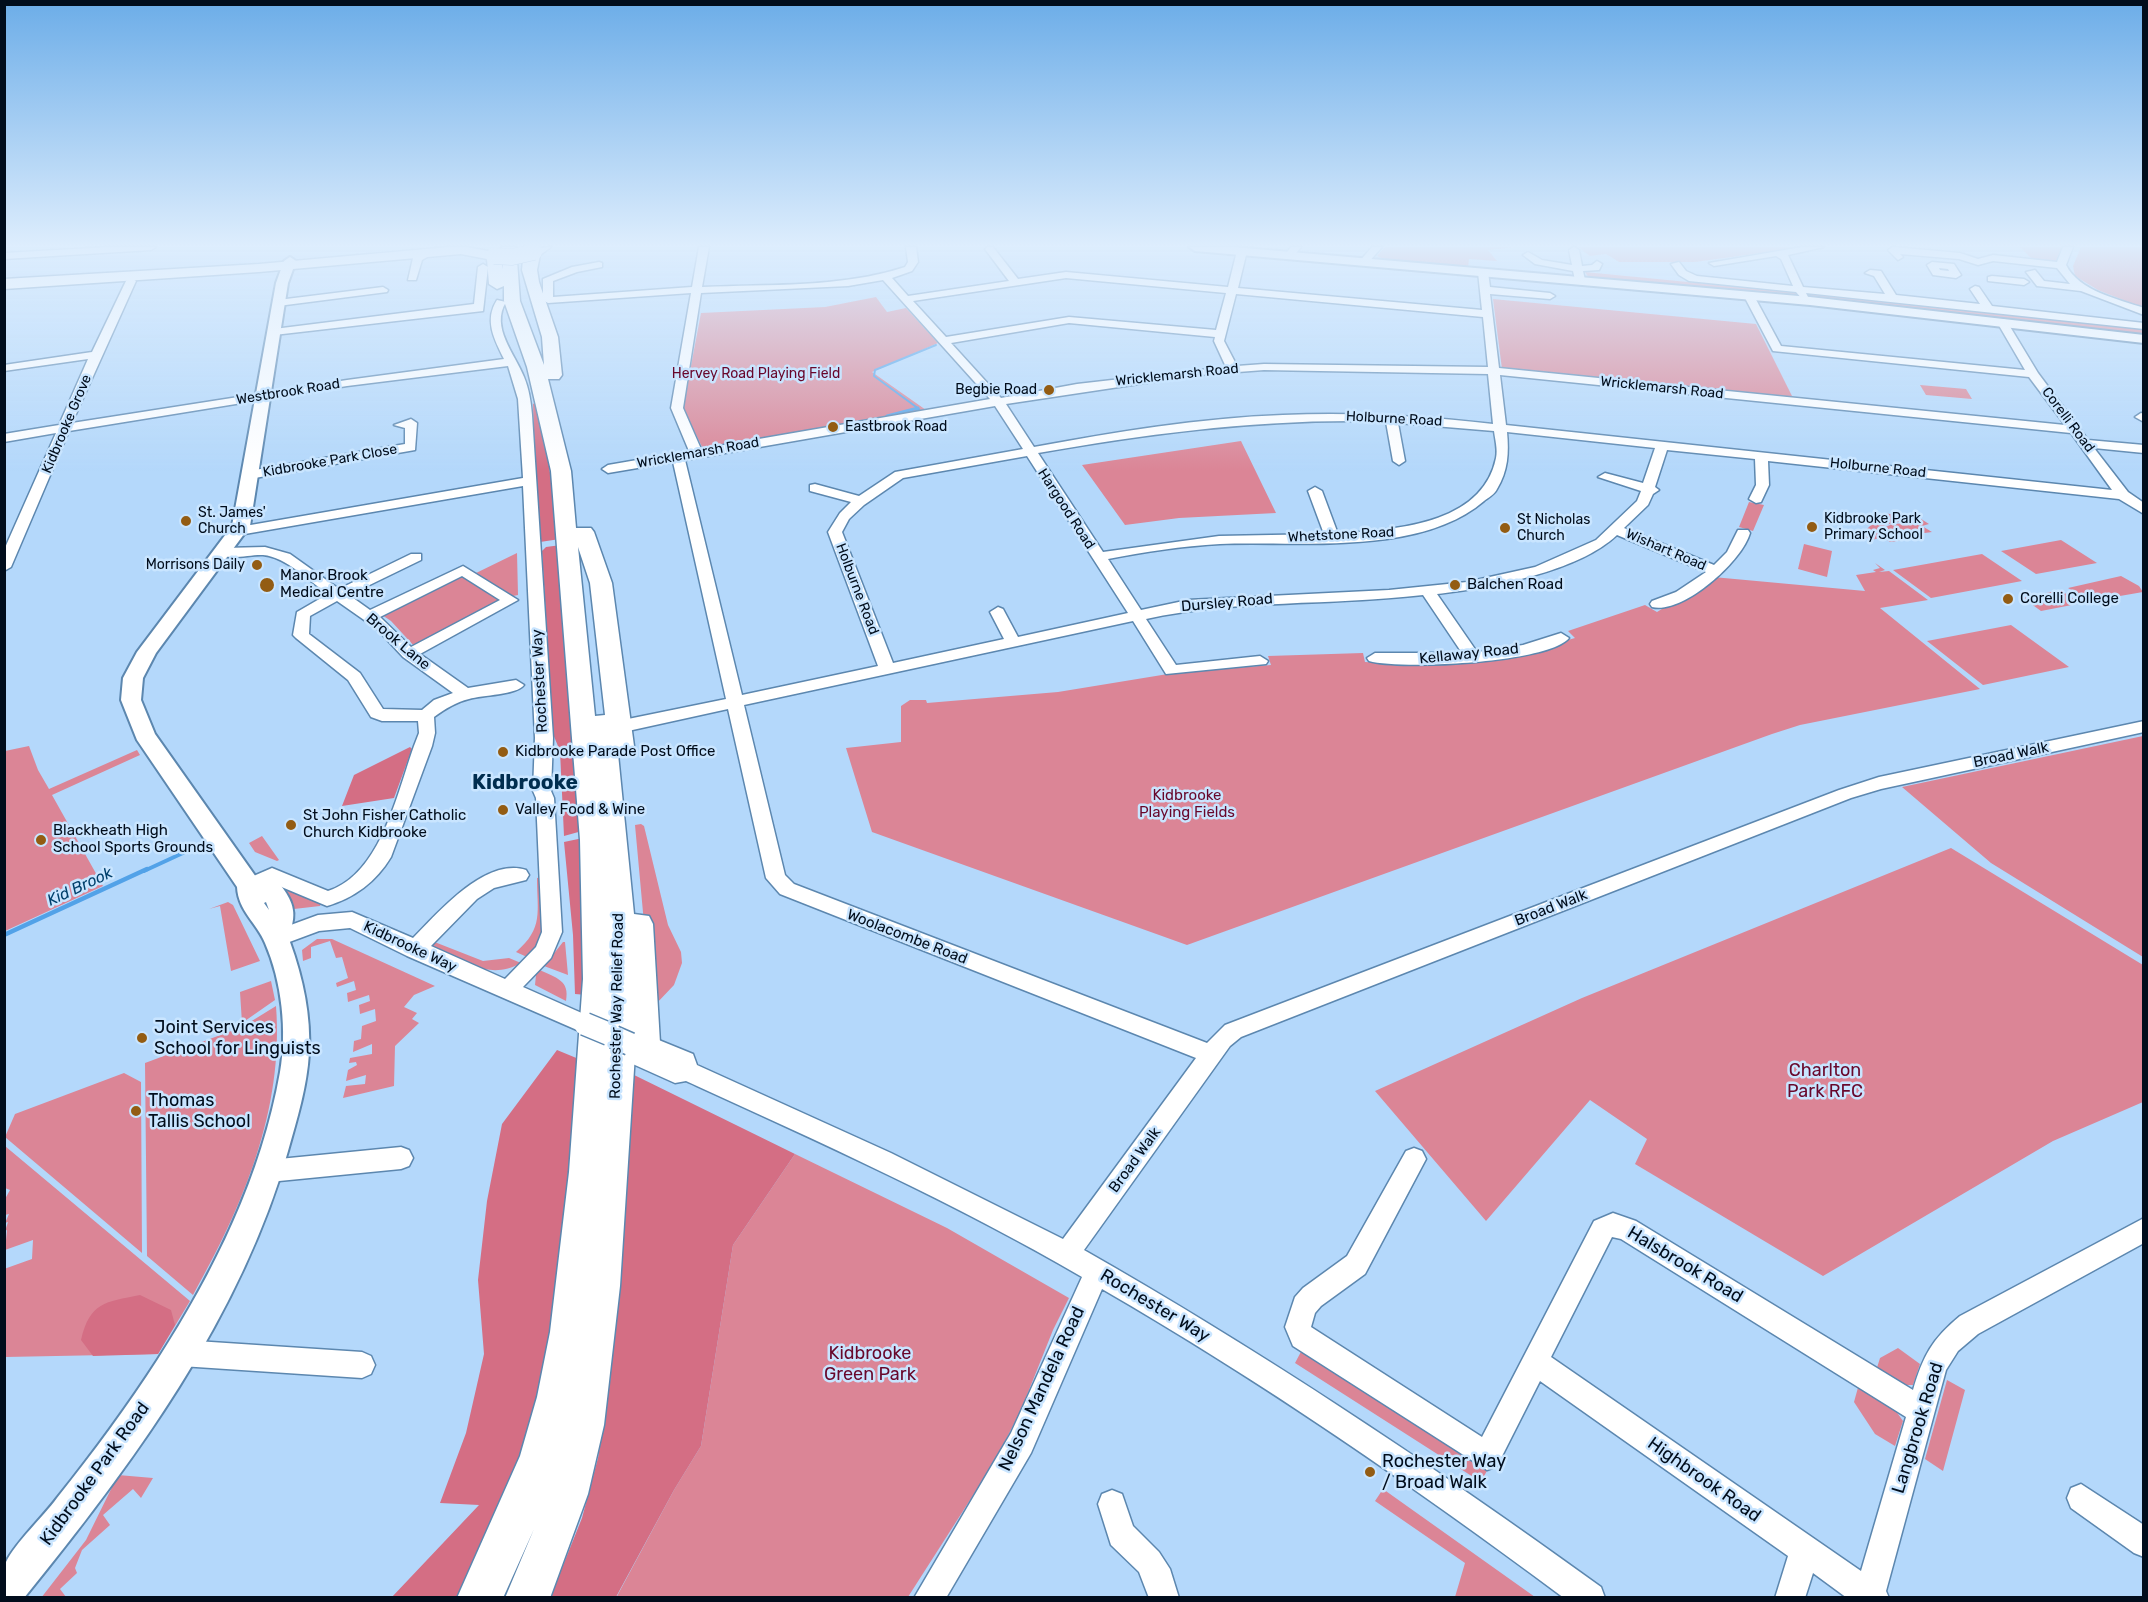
<!DOCTYPE html>
<style>
body{margin:0}
#map{position:relative;width:2148px;height:1602px;overflow:hidden;background:#b4d8fb;font-family:Rubik,sans-serif}
canvas{display:block}
.frame{position:absolute;inset:0;border:6px solid #010d1c;pointer-events:none}
</style>
<div id="map">
<canvas width="2148" height="1602"></canvas>
<div class="frame"></div>
</div>
<script>
const g = document.querySelector('canvas').getContext('2d');
g.lineJoin = 'round';
function fillPath(path, color) {
  g.fillStyle = color;
  g.fill(path, 'evenodd');
}
function stroke(path, color, width, dash) {
  g.strokeStyle = color;
  g.lineWidth = width;
  g.lineCap = dash ? 'butt' : 'round';
  g.setLineDash(dash || []);
  g.stroke(path);
}
function write(font, color, halo, rows, align = 'center') {
  g.font = font + ' Rubik,sans-serif';
  g.lineWidth = 5;
  g.setLineDash([]);
  g.textBaseline = 'middle';
  g.strokeStyle = halo;
  g.fillStyle = color;
  for (const [text, x, y, turn = 0] of rows) {
    g.save();
    g.translate(x, y);
    g.rotate((+turn || 0) * Math.PI / 180);
    g.textAlign = isNaN(turn) ? turn : align;
    if (halo) g.strokeText(text, 0, 0);
    g.fillText(text, 0, 0);
    g.restore();
  }
}
fillPath(new Path2D(`
 M1385,247h131l-28,3 9,11 -28,-2 -1,9 -81,-7 -10,-5z
 M1578,247h227l-110,15h-76l-13,-8 -16,2z
 M2020,247h42l-6,14 -23,-1z
 M2081,247h62v61l-45,-18 -23,-14 -2,-10z
 M1585,272l196,19v-2l15,3 2,4 -209,-18z
 M1806,292l266,28 2,2 34,4 -1,-2 36,3v8l-327,-36 -8,-2z
 M876,297l11,15 19,-4 32,35 -66,29 54,38 -223,39 -20,-41 18,-95 124,-6z
 M1493,299l263,25 37,74 -291,-29z
 M1920,385l46,4 6,10 -46,-4z
 M1241,441l35,72 -97,5 -54,7 -43,-60z
 M1749,502l15,3 -11,26 -14,-4z
 M1883,513l14,2 20,-1c-9,8 -17,7 -28,10 -11,3 -16,11 -28,11z
 M1918,517l11,7 -7,2 10,6 -15,2 2,3 -6,1 -20,-14 14,-1z
 M1892,524l20,15 -22,3 -7,-5 -11,3 -7,-3z
 M2061,540l36,23 -61,11 -35,-23z
 M1804,544l28,7 -5,26 -29,-8z
 M517,553l1,42 -5,1 -39,-22z
 M1982,554l40,27 -91,17 -38,-28z
 M1875,563l10,7 -6,2 10,-1 39,29 -48,8 100,81 -180,36 -28,9 -585,211 -315,-113 -26,-84 55,-6v-36l9,-6h16l1,3 131,-11 116,-19 97,-8 -3,-9 95,-3 2,9c70,5 143,-4 210,-24l-7,-7 77,-26 12,7 56,-35 152,14 -9,-16 20,-3 -3,-2 7,-2z
 M462,572l44,27 -91,48 -24,-26 -12,-8z
 M2121,576l18,10 4,6 -52,9 -23,-13z
 M2060,590l17,11v3l-36,7 -18,-13z
 M2011,625l58,42 -86,18 -56,-44z
 M2143,736v221l-152,-94 -89,-76z
 M29,746l9,24 11,19 88,-39 3,5 -88,40 51,91 -98,45v-180z
 M641,824l3,2 24,99 13,27 1,11 -8,22 -18,19 -10,-59 -11,-120z
 M262,836l17,24 -2,1 -22,-9 -6,-9z
 M1951,848l192,117v137l-90,39 -230,135 -188,-112 12,-25 -57,-39 -104,121 -111,-130 207,-93z
 M542,877v58l-3,8 -12,14 -11,-5c28,-24 21,-40 21,-74z
 M284,889l37,15 -1,2 -26,3 -12,-19z
 M228,902l5,3 27,56 -29,10 -11,-65 -11,3z
 M317,939h15l103,47 -21,9 -10,12 13,6 -5,6 7,4 -24,23 -1,40 -51,12 3,-12 19,-2 1,-9 -20,6 2,-11 9,-5 -1,-3 -7,1 1,-5 22,-4v-10l-19,8 1,-11 7,-2 1,-13 14,-5 -1,-12 -15,5 -1,-9 11,-4 -1,-6 -21,7 -1,-9 9,-3 -2,-9 -17,6 -1,-4 12,-5 -6,-21 -6,1 -6,-17 -19,6v11l-8,3 -1,-11z
 M432,941l51,20 26,-3 12,5c-31,18 -59,-2 -88,-15z
 M563,942h2l3,33 -24,-9z
 M540,970c16,8 30,10 26,31l-31,-16 1,-10z
 M271,981l4,19 -33,23 -2,-31z
 M276,1006c8,104 -33,200 -83,289l-46,-39 -2,-193 97,-36z
 M124,1073l17,9 1,171 -137,-116 10,-23z
 M5,1146l185,155 -32,53 -153,3 -1,-88 28,-10 1,-19 -28,10 2,-20 -2,1 3,-9 -3,1 4,-9 -4,1v-16l5,-9 -5,-2z
 M795,1154l152,74 122,70 -16,32 -32,80 -26,51 -87,136 -292,1 58,-108 27,-44 32,-201z
 M1303,1348l187,117 -9,17 -186,-119z
 M1898,1348l22,16 -7,21h-15l-22,-14 4,-13z
 M1947,1380l18,10 -22,81 -18,-12z
 M1859,1384l32,20 12,17 -8,25 -20,-12 -21,-32z
 M118,1475l35,3 -12,20 -8,-9 -30,26 7,10 -28,25 -7,18 2,5 -17,16 6,8 -25,1 45,-58z
 M1383,1489l152,108h-80l10,-34 -90,-62z`), '#db8596');
fillPath(new Path2D(`
 M539,400l21,139 -20,3 -5,-54 -2,-84z
 M561,545l21,286 -18,5 -4,-85 -7,-17 -11,-183 4,-4z
 M410,747l2,2 -18,49 -52,8 12,-31z
 M583,838l4,157 -12,-1 -2,-59 -9,-93z
 M557,1050l29,12 -45,344 -76,191 -74,1 88,-93 -39,-2 26,-70 18,-79 -6,-74 9,-79 15,-77z
 M628,1072l167,82 -62,91 -32,201 -27,44 -58,107 -66,1 32,-80 16,-60 12,-76 15,-200z
 M140,1295l31,15 4,15 -17,29 -65,2 -12,-16c9,-38 24,-38 59,-45z`), '#d46e84');
stroke(new Path2D(`
 M916,410l3,-1 -45,-33 1,-6 61,-25`), '#52a2e8', 2);
stroke(new Path2D(`
 M887,416l31,-8`), '#52a2e8', 3);
stroke(new Path2D(`
 M144,871l54,-25`), '#52a2e8', 4);
stroke(new Path2D(`
 M4,935l143,-66`), '#52a2e8', 4.5);
const minor = new Path2D(`
 M109,247h47l-5,3 -147,9v-6z
 M699,247h10l-7,40c67,-3 139,1 203,-20l3,-5 -2,-15h10l2,15 -6,9 -20,7 16,18 101,-15 -24,-32 3,-2h5l25,32 48,-7 162,15 9,-36 5,-3 5,3 -9,37 244,22 -4,-38 5,-3 5,3 2,15 60,6 5,3 -5,3 -60,-5 9,74 566,57 -36,-48 -256,-26 -29,-55 9,-2 28,52 244,24 -28,-48 5,-3 4,1 32,53 50,67 56,5v8l-50,-5 34,44 16,11v11l-25,-15 -351,-38 1,24 -8,17 -5,1 -7,-4 7,-14 -1,-26 -88,-9 -12,37 4,3 -6,4 -5,11 -24,23 90,37 13,-13 11,-22h10l2,3c-8,29 -68,82 -98,74l-2,-3 2,-3 24,-9 30,-20 -89,-37c-39,37 -127,53 -180,59l40,58 46,-7 38,-12 8,5c-20,25 -168,32 -200,23l-2,-3 8,-5h87l-39,-58c-92,11 -186,4 -277,24l30,46 84,-9 8,5 -2,3 -100,10 -33,-53 -389,84 41,170 9,9 413,159 18,-18 614,-235 40,-13 265,-56v11l-263,57 -30,9 -610,239 -11,9 -146,204c179,102 350,216 517,337l4,11h-41c-149,-111 -301,-216 -462,-309l-71,164 -85,145h-32l97,-165 71,-156c-127,-74 -262,-135 -396,-196l-11,2 -49,-22 -7,-17 3,-7 22,-3 49,20 4,11 194,88 172,86 133,-181 -416,-164 -14,-16 -38,-169 -100,22 -8,-6 8,-6 98,-20 -53,-237 -65,11 -6,-4 6,-4 81,-14 -18,-43 20,-115 -143,10 -5,-3v-21l29,-12 27,-5 3,1v4l-25,5 -24,9v16l139,-10zM1066,278l160,15 -10,37 -147,-13 -123,20 -33,-36zM883,280l107,119 -289,50 -18,-41 18,-115 147,-7zM1236,294l247,23 5,50 -224,-3 -27,2 -13,-25zM1069,323l146,14 -1,4 12,26 -149,17 -76,14 -50,-55zM1264,370l224,4 5,50c-70,-8 -139,-12 -210,-9 -84,3 -167,17 -249,32l-28,-43 193,-29zM1500,375l571,58 41,57 -606,-65zM995,406l28,43 -128,23 -36,24 -44,-12 -5,1v6l41,11 -11,11 -12,19 50,134 -136,29 -57,-235zM1363,421l23,1 7,39 6,4 6,-4 -7,-38 96,8c1,8 4,19 2,27 -14,68 -103,71 -158,76l-16,-43 -7,-4 -7,4 16,43 -105,2 -116,16 -65,-99c108,-19 215,-33 325,-32zM1507,432l148,16 -12,35 -38,-10 -7,4 43,14 -4,10 -41,39 -61,27 -68,15 -78,8 -201,10 -47,10 -33,-51c36,-7 74,-13 112,-15 80,-3 200,12 264,-43 4,-3 11,-7 13,-12 11,-18 12,-36 10,-57zM1027,456l101,157 -110,24 -15,-28 -5,-2 -8,5 14,27 -111,24 -51,-131 7,-13 15,-14 39,-27z
 M1291,247h10l-8,10h-6l-2,-2z
 M1372,247h10l-15,17h-6l-2,-2z
 M1574,247l5,3 3,16 10,-1 5,-4 5,3 -3,6 -16,1 2,9 -5,3 -5,-3 -2,-9 -38,-7 -12,-9 5,-3 14,8 30,5 -3,-15z
 M1802,247h22l-36,8 15,32 82,7 -11,-18 -9,-3 5,-3 11,1 15,24 84,9 -10,-15 5,-3 4,1 13,19 152,17v6l-338,-36 2,4 -5,3 -7,-8 -107,-11 -10,-6 -8,-11 8,-2 7,9 11,5 96,10 -12,-27 -5,-3 -62,10 -5,-3z
 M1893,247l67,6 18,6 15,-4 64,7 6,-15h10l-7,18c13,26 52,34 78,43v7l-63,-24 -44,-5 -11,-14 9,-2 9,11 26,3 -13,-16 -64,-7 -15,4 -19,-6 -59,-5 3,3 -5,3 -10,-10z
 M426,251l8,2 -12,7 -6,20h-8l5,-22z
 M1932,262l22,2 7,11 -5,3 -23,-3 -6,-10zM1939,268l9,1 1,2 -9,-1z
 M483,264l5,3 -5,44 -209,24 -5,-3 5,-3 200,-25 4,-37z
 M1992,276l32,3 5,3 -5,3 -36,-4v-4z
 M131,278l5,3 -64,142 275,-43 157,-21c-10,-20 -20,-39 -7,-59l9,2c-16,25 9,52 18,75 5,12 7,25 8,38l21,323 -2,53 3,7 8,134 -11,26 -28,29 70,31 3,6 -3,6 -8,3 -8,-3 -170,-74 -57,-28 -31,3 -43,16 -7,-2 -3,-6 3,-6 49,-18 34,-3 61,26c25,-25 72,-81 113,-68l3,5 -3,5 -32,8 -17,11 -46,47 74,33 31,-32 6,-15 -6,-134 -3,-7 2,-53 -12,-252 -284,49 -7,-4 7,-4 284,-49 -5,-79 -10,-33 -161,20 -278,45 -58,136 -7,4v-21l52,-117 -52,9v-8l55,-9 29,-66 -84,12v-6l88,-13 34,-71z
 M383,287l5,3 -1,2 -109,14 -5,-3 5,-3z
 M2141,413l3,1v8l-9,-5z
 M411,419l6,4 -2,27 -166,29 -7,-4 7,-4 156,-27v-16l-11,-3z
 M265,547l25,7 49,35 72,-35h10v6l-72,35 21,15 93,-44 55,34 -98,54 48,34 48,-8 8,5c-7,10 -42,10 -55,14 -13,3 -24,10 -35,18l1,16 -3,13 -41,111c-15,25 -37,41 -64,49l-55,-23 -23,10 -7,-2 -3,-5 3,-5 30,-13 56,23c53,-17 69,-98 86,-145l5,-13 -1,-12h-36l-11,-4 -23,-37 -52,-42 -3,-3 4,-23 31,-18c-19,-13 -42,-37 -65,-39 -13,-1 -37,7 -46,-3l7,-4zM462,576l38,24 -89,47 -31,-30zM337,601l40,28 26,28 50,36 -19,7 -12,10 -39,-1 -23,-36 -51,-39 1,-18z
 M401,1147l8,3 4,8 -4,8 -8,3 -132,13 -8,-3 -4,-8 4,-8 8,-3z
 M1414,1148l8,3 4,8 -61,115 -44,32 -6,7 -4,14 171,110 112,-216 19,-8 23,8 277,169c10,-34 19,-51 47,-74l184,-98v25l-166,91 -20,17 -12,19 -60,221 3,7h-42l-34,-25 -8,25h-30l13,-42 -248,-175 -43,85 -10,4 -194,-124 -8,-19 10,-30 8,-9 44,-32 59,-105zM1612,1237l9,2 285,178 -45,154 -310,-214z
 M181,1340l181,12 9,4 4,9 -4,9 -9,4 -181,-12 -9,-4 -4,-9 4,-9z
 M2081,1484l63,41v32l-10,-4 -63,-45 -4,-10 4,-10z
 M1112,1490l10,4 11,32 26,26 11,17 9,29h-30l-10,-26 -28,-27 -13,-41 4,-10z`);
const major = new Path2D(`
 M1189,247h44l577,50 334,38v8l-334,-38 -615,-54z
 M290,257l6,4 -8,22 -38,243 -94,127 -13,25 -2,22 14,34 101,143 21,4c11,13 20,26 15,44 -1,6 -4,12 -2,17 13,36 21,73 19,111 -2,34 -12,66 -21,98 -48,168 -155,313 -264,447h-20c0,-10 -3,-28 2,-36 10,-20 37,-45 51,-64 36,-45 70,-91 101,-139 56,-87 104,-184 122,-287 7,-41 2,-90 -15,-129 -8,-20 -27,-32 -28,-56l-100,-147 -16,-40 2,-22 14,-26 95,-126 44,-243 8,-22zM266,902l3,8 -5,-7z`);
const highway = new Path2D(`
 M449,247h18l32,6 4,16 -1,-22h14l4,54 24,64 -2,-28 -20,-67 1,-10 6,-11 22,-2 -11,8 -3,15 2,12 19,55 4,38 -3,4h-11l23,92 5,57h15l3,4 18,51 22,163 -4,6 -12,2 16,160 15,2 4,8 7,119 -4,10 -12,4 -9,-3 -15,232 -16,139 -16,69 -38,104h-45l29,-69 -31,69h-46l63,-142 17,-59 13,-65 19,-160 14,-193 -3,-139 -29,-369 -24,-104 -23,-66v-15l-7,3 -8,-5 -2,-25 -26,-5 -202,18 -255,17v-10l255,-15zM578,547l12,36 15,132 -10,1z`);
stroke(minor, '#5c87af', 3);
stroke(major, '#5c87af', 4);
stroke(highway, '#5c87af', 3);
fillPath(minor, '#fff');
fillPath(major, '#fff');
fillPath(highway, '#fff');
const minorBridge = new Path2D(`
 M585,1024l24,10
 M614,1037l16,7`);
const highwayBridge = new Path2D(`
 M494,256l18,1 22,-5`);
stroke(minorBridge, '#5c87af', 25, []);
stroke(highwayBridge, '#5c87af', 17, []);
stroke(minorBridge, '#fff', 22);
stroke(highwayBridge, '#fff', 16);
const sky = g.createLinearGradient(0, 0, 0, 471);
sky.addColorStop(0, '#6cade8');
sky.addColorStop(0.52, '#ddedfd');
sky.addColorStop(1, '#ddedfd00');
g.fillStyle = sky;
g.fillRect(0, 0, 2148, 471);
for (const [x, y, r, color] of [
 [1049,390,6,"#935c13"],
 [833,427,6,"#935c13"],
 [186,521,6,"#935c13"],
 [1812,527,6,"#935c13"],
 [1505,528,6,"#935c13"],
 [257,565,6,"#935c13"],
 [267,585,8,"#935c13"],
 [1455,585,6,"#935c13"],
 [2008,599,6,"#935c13"],
 [503,752,6,"#935c13"],
 [503,810,6,"#935c13"],
 [291,825,6,"#935c13"],
 [41,840,6,"#935c13"],
 [142,1038,6,"#935c13"],
 [136,1111,6,"#935c13"],
 [1370,1472,6,"#935c13"]
]) {
  const dot = new Path2D();
  dot.arc(x, y, r, 0, 2 * Math.PI);
  g.fillStyle = color;
  g.fill(dot);
  stroke(dot, '#c9e5ff', 2);
}
write('14px', '#68072b', '#c9e5ff', [
 ["Hervey Road Playing Field",756,374]
]);
write('14px', '#010d1c', '#c9e5ff', [
 ["Wricklemarsh Road",1177,375,-6],
 ["Wricklemarsh Road",1662,388,6],
 ["Westbrook Road",288,392,-9],
 ["Holburne Road",1394,419,3],
 ["Corelli Road",2068,420,53],
 ["Kidbrooke Grove",67,424,-67],
 ["Wricklemarsh Road",698,453,-10],
 ["Kidbrooke Park Close",330,461,-10],
 ["Holburne Road",1878,468,6],
 ["Hargood Road",1066,509,57],
 ["Whetstone Road",1341,535,-3],
 ["Wishart Road",1666,550,23],
 ["Holburne Road",857,589,69]
]);
write('14px', '#010d1c', '#c9e5ff', [
 ["Begbie Road",1037,390,"right"],
 ["Eastbrook Road",845,427],
 ["St. James'",198,513],
 ["Church",198,529],
 ["Kidbrooke Park",1824,519],
 ["Primary School",1824,535],
 ["St Nicholas",1517,520],
 ["Church",1517,536],
 ["Morrisons Daily",245,565,"right"]
], 'left');
write('15px', '#010d1c', '#c9e5ff', [
 ["Manor Brook",280,576],
 ["Medical Centre",280,593],
 ["Balchen Road",1467,585],
 ["Corelli College",2020,599],
 ["Kidbrooke Parade Post Office",515,752],
 ["Valley Food & Wine",515,810],
 ["St John Fisher Catholic",303,816],
 ["Church Kidbrooke",303,833],
 ["Blackheath High",53,831],
 ["School Sports Grounds",53,848]
], 'left');
write('15px', '#010d1c', '#c9e5ff', [
 ["Dursley Road",1227,603,-5],
 ["Brook Lane",398,642,40],
 ["Kellaway Road",1469,654,-6],
 ["Rochester Way",540,681,-93],
 ["Broad Walk",2011,755,-12],
 ["Broad Walk",1551,908,-21],
 ["Woolacombe Road",907,937,21],
 ["Kidbrooke Way",410,947,25],
 ["Rochester Way Relief Road",617,1006,-89],
 ["Broad Walk",1135,1160,-54]
]);
write('15px', '#68072b', '#c9e5ff', [
 ["Kidbrooke",1187,796],
 ["Playing Fields",1187,813]
]);
write('italic 16px', '#003f6b', '#c9e5ff', [
 ["Kid Brook",80,887,-25]
]);
write('18px', '#010d1c', '#c9e5ff', [
 ["Joint Services",154,1028],
 ["School for Linguists",154,1049],
 ["Thomas",148,1101],
 ["Tallis School",148,1122],
 ["Rochester Way",1382,1462],
 ["/ Broad Walk",1382,1483]
], 'left');
write('18px', '#68072b', '#c9e5ff', [
 ["Charlton",1825,1071],
 ["Park RFC",1825,1092],
 ["Kidbrooke",870,1354],
 ["Green Park",870,1375]
]);
write('18px', '#010d1c', '#c9e5ff', [
 ["Halsbrook Road",1685,1265,31],
 ["Rochester Way",1155,1306,31],
 ["Nelson Mandela Road",1042,1389,-65],
 ["Langbrook Road",1918,1428,-73],
 ["Kidbrooke Park Road",95,1474,-54],
 ["Highbrook Road",1704,1480,35]
]);
write('bold 21px', '#002d4f', '#c9e5ff', [
 ["Kidbrooke",525,783]
]);
</script>
